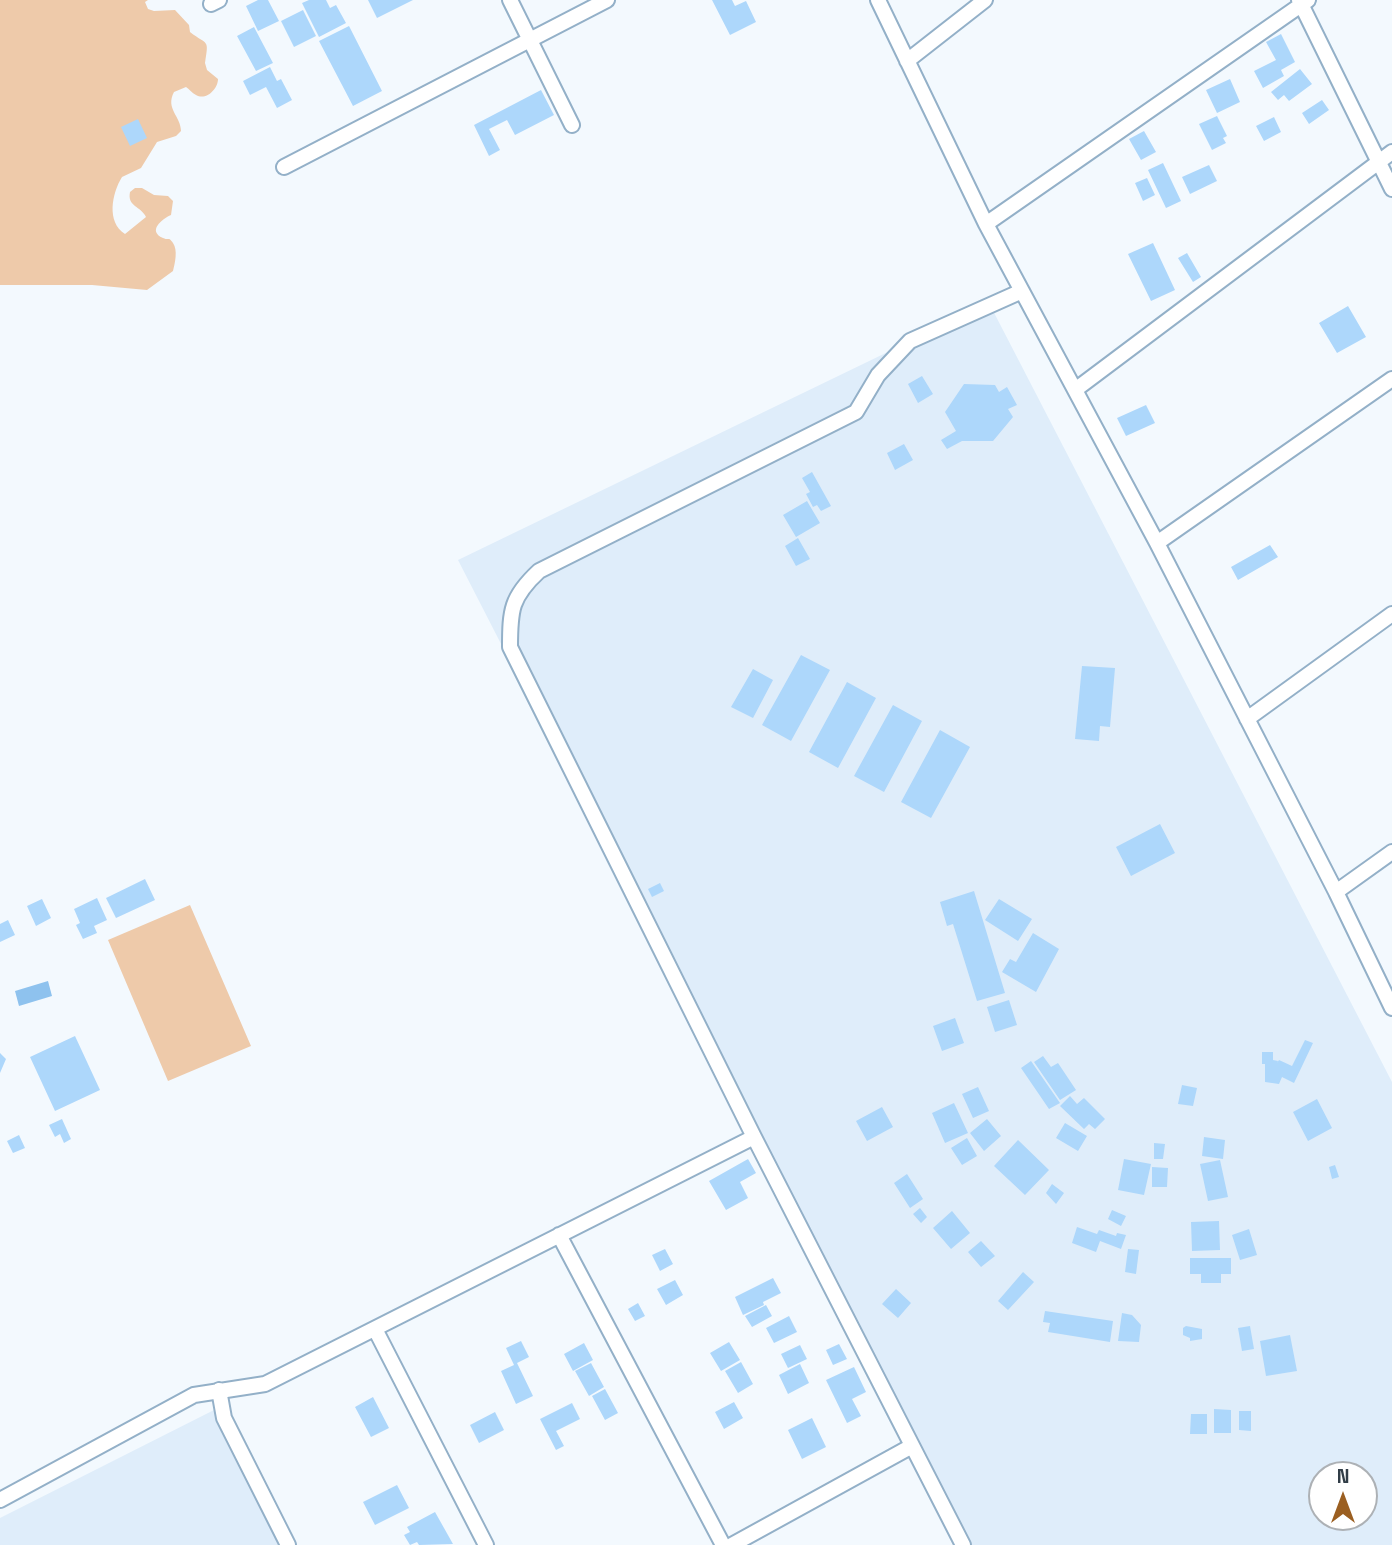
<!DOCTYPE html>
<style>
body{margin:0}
#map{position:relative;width:1392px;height:1545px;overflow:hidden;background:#f3f9fe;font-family:"Space Grotesk",sans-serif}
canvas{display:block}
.north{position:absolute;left:1308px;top:1461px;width:70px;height:70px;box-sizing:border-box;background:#fff;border:2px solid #adb1b5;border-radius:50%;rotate:0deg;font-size:19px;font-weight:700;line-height:28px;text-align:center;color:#313d47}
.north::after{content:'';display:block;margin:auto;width:24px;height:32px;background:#9b5f21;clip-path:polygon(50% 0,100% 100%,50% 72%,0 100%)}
</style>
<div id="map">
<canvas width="1392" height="1545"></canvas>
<div class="north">N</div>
</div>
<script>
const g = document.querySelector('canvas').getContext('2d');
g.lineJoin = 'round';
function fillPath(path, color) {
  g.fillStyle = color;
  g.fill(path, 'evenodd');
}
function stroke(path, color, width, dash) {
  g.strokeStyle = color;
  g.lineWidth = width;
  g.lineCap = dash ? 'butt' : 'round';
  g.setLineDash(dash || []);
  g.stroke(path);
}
fillPath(new Path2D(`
 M989,303l403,779v463h-429l-505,-985zM1322,1475h42v42h-42z
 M216,1409l64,136h-280v-27z`), '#dfedfa');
fillPath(new Path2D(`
 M0,0h148l-3,2 3,7 6,2 21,-1 14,15 1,7c18,14 19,6 15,31l2,7 11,9c0,10 -12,22 -22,16 -4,-2 -7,-6 -10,-8l-12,5c-9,17 7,24 7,39l-5,5 -19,6 -16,26 -19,9c-10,16 -16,45 3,57l21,-17c-5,-11 -19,-10 -16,-25l5,-4h7l12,7 14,1 5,5 -2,14c-9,4 -24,16 -8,23 7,3 5,-2 10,5 5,7 2,20 0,28l-26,19 -55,-5h-92z
 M190,905l61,141 -83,35 -60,-141z`), '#eecaaa');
fillPath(new Path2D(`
 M48,981l4,15 -33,10 -4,-15z`), '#8ec2ee');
fillPath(new Path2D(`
 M258,0h10l11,21 -21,10 -12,-25z
 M309,0h17l4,8 6,-3 10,18 -27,14 -17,-34z
 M368,0h45l-36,18z
 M712,0h20l3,6 11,-5 10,21 -26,13z
 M303,10l13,26 -22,11 -13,-26z
 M349,26l33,65 -29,15 -34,-65z
 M254,27l19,36 -17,8 -19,-35z
 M1281,34l14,28 -14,8 3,6 -21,12 -9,-17 22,-11 -10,-18z
 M270,67l7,14 4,-2 11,21 -15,8 -11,-21 -16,8 -7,-14z
 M1300,69l12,15 -23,17 -5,-6 -6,5 -7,-8z
 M1230,79l10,23 -23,11 -11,-23z
 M541,90l13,25 -39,20 -8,-15 -18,9 11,21 -11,6 -15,-31z
 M1322,100l7,10 -20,14 -7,-11z
 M1217,116l10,20 -4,2 3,5 -14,7 -13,-26z
 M1274,117l7,15 -17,9 -8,-15z
 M138,119l9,19 -17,8 -9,-19z
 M1144,131l12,21 -15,8 -12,-21z
 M1163,163l18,38 -15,7 -18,-38z
 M1209,165l8,16 -27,13 -8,-17z
 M1147,178l8,17 -12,6 -8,-18z
 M1153,243l22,47 -24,11 -23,-47z
 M1187,253l14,24 -8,5 -15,-24z
 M1348,306l18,31 -29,16 -18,-30z
 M922,376l11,18 -15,9 -10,-19z
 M964,384l31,1 4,7 8,-5 10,18 -9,4 5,8 -20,24h-31l-15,8 -6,-9 15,-9 -11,-19z
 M1146,405l9,18 -29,13 -9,-18z
 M904,444l9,16 -18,10 -8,-17z
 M812,472l19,34 -10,5 -4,-6 -4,2 -7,-13 4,-2 -8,-14z
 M807,501l13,22 -24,14 -13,-22z
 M798,538l12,21 -14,7 -11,-20z
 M1270,545l8,12 -40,23 -7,-13z
 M801,655l29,15 -39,71 -29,-16z
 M1082,666l33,2 -5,59 -10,-1 -1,15 -24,-2z
 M753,669l20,11 -20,38 -22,-11z
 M847,682l29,16 -38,70 -29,-16z
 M893,705l29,16 -38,71 -30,-16z
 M940,730l30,17 -39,71 -30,-16z
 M1160,824l15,29 -44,23 -15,-29z
 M145,879l10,21 -39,18 -10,-20z
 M660,883l4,8 -12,6 -4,-8z
 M974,891l31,102 -28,8 -24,-77 -6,2 -7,-24z
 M97,898l10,22 -13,6 3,7 -14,6 -7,-14 4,-2 -6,-14z
 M42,899l9,19 -15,8 -9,-20z
 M999,899l33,20 -14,22 -33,-21z
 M8,920l7,15 -15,7v-18z
 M1033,933l26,16 -23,43 -34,-20 8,-13 6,3z
 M1009,1000l8,25 -22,7 -8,-25z
 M955,1018l9,25 -22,8 -9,-25z
 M75,1036l25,54 -45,21 -25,-54z
 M1305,1040l8,3 -19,40 -12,-6 -3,7 -14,-2v-18h-3v-12h11v8l5,1 -1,2 2,-3 13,6z
 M0,1053l6,6 -6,14z
 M1043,1056l8,11 7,-4 18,27 -16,10 -26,-38z
 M1031,1061l29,42 -11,6 -28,-41z
 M1182,1085l15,3 -4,18 -15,-2z
 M978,1087l11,24 -16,7 -11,-24z
 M1070,1096l7,8 7,-6 21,21 -10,10 -6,-5 -5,5 -24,-23z
 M1317,1099l15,29 -24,13 -15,-29z
 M954,1103l14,30 -23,10 -13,-30z
 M882,1107l11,20 -26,14 -11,-20z
 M62,1119l9,20 -7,4 -4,-9 -5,3 -6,-12z
 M987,1119l14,17 -17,15 -14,-18z
 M1065,1123l22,13 -9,15 -22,-13z
 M19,1135l6,13 -12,5 -6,-12z
 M1204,1137l21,3 -2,19 -21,-3z
 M967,1138l10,18 -15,9 -11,-17z
 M1018,1140l31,30 -24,25 -31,-29z
 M1154,1143l11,1 -2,15h-9z
 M748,1159l8,14 -16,9 8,16 -22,12 -17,-29z
 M1124,1159l27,5 -7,31 -26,-5z
 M1220,1160l8,37 -20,4 -8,-37z
 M1335,1165l4,12 -7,2 -3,-12z
 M1152,1167l16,1 -1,19h-15z
 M907,1174l16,25 -13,9 -16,-25z
 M1052,1184l12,9 -8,11 -10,-11z
 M920,1208l7,9 -6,6 -8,-9z
 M1112,1210l14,6 -5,10 -13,-7z
 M952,1211l18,22 -19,16 -18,-21z
 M1219,1221l1,29 -28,1 -1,-29z
 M1077,1227l20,7 2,-4 17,6 1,-3 9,2 -5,14 -21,-8 -4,11 -24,-9z
 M1249,1229l8,26 -17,5 -8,-25z
 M981,1241l14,15 -14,11 -13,-15z
 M665,1249l8,15 -13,7 -8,-16z
 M1128,1249l11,1 -3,24 -11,-2z
 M1190,1258h41v16h-10v9h-20v-9h-11z
 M1023,1272l11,10 -26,28 -10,-9z
 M773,1278l8,15 -18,9 1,3 -21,10 -8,-18z
 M675,1280l8,15 -17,10 -9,-16z
 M896,1289l15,14 -13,15 -16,-14z
 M638,1303l7,13 -10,5 -7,-12z
 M766,1305l6,11 -20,11 -7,-11z
 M1045,1311l68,10 -3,21 -62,-10 2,-9 -7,-1z
 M1122,1313l10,2 9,10 -2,17 -21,-1z
 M789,1316l8,16 -23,11 -8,-15z
 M1186,1326l16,3v10l-12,2v-3l-7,-3v-7z
 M1250,1326l4,23 -12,2 -4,-23z
 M1290,1335l7,36 -31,5 -6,-35z
 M521,1341l8,16 -12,6 16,33 -17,8 -15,-33 13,-6 -8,-17z
 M729,1342l11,18 -19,11 -11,-18z
 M584,1343l9,17 -20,11 -9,-17z
 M839,1344l8,15 -14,6 -7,-15z
 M800,1345l7,14 -19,9 -7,-14z
 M741,1362l12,22 -15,9 -13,-22z
 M591,1363l13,24 -15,9 -14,-25z
 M800,1364l9,19 -21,11 -9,-19z
 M854,1367l12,25 -14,7 9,17 -14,7 -21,-43z
 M605,1389l13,24 -13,7 -13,-24z
 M373,1397l16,31 -18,9 -16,-30z
 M734,1402l9,16 -19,11 -9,-17z
 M572,1403l8,16 -24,12 8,15 -8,4 -16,-31z
 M1214,1409l17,1v23h-17z
 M1239,1411h12v20l-12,-1z
 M495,1412l9,18 -25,13 -9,-18z
 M1191,1414h16v20h-17z
 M812,1418l14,29 -24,12 -14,-29z
 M397,1485l12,23 -34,17 -12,-23z
 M435,1512l18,32 -34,1 -2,-3 -7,3 -6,-10 6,-3 -3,-5z`), '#add7fb');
const street = new Path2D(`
 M510,0l62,125
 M878,0l108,224 171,319 179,349 56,116
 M1299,0l93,189
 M211,4l8,-4
 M907,61l78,-61
 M284,167l323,-167
 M986,224l322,-224
 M1075,390l317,-238
 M1157,543l235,-164
 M1247,719l145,-105
 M1336,892l56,-40
 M559,1235l164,310
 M375,1329l111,216
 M219,1390l5,28 64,127
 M0,1500l194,-105 71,-11 489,-247
 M732,1545l180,-99
 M963,1545l-209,-408 -244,-490c0,-37 1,-50 29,-76l317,-159 22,-37 32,-34 112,-50`);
stroke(street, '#93b0c8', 18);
stroke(street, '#fff', 14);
</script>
